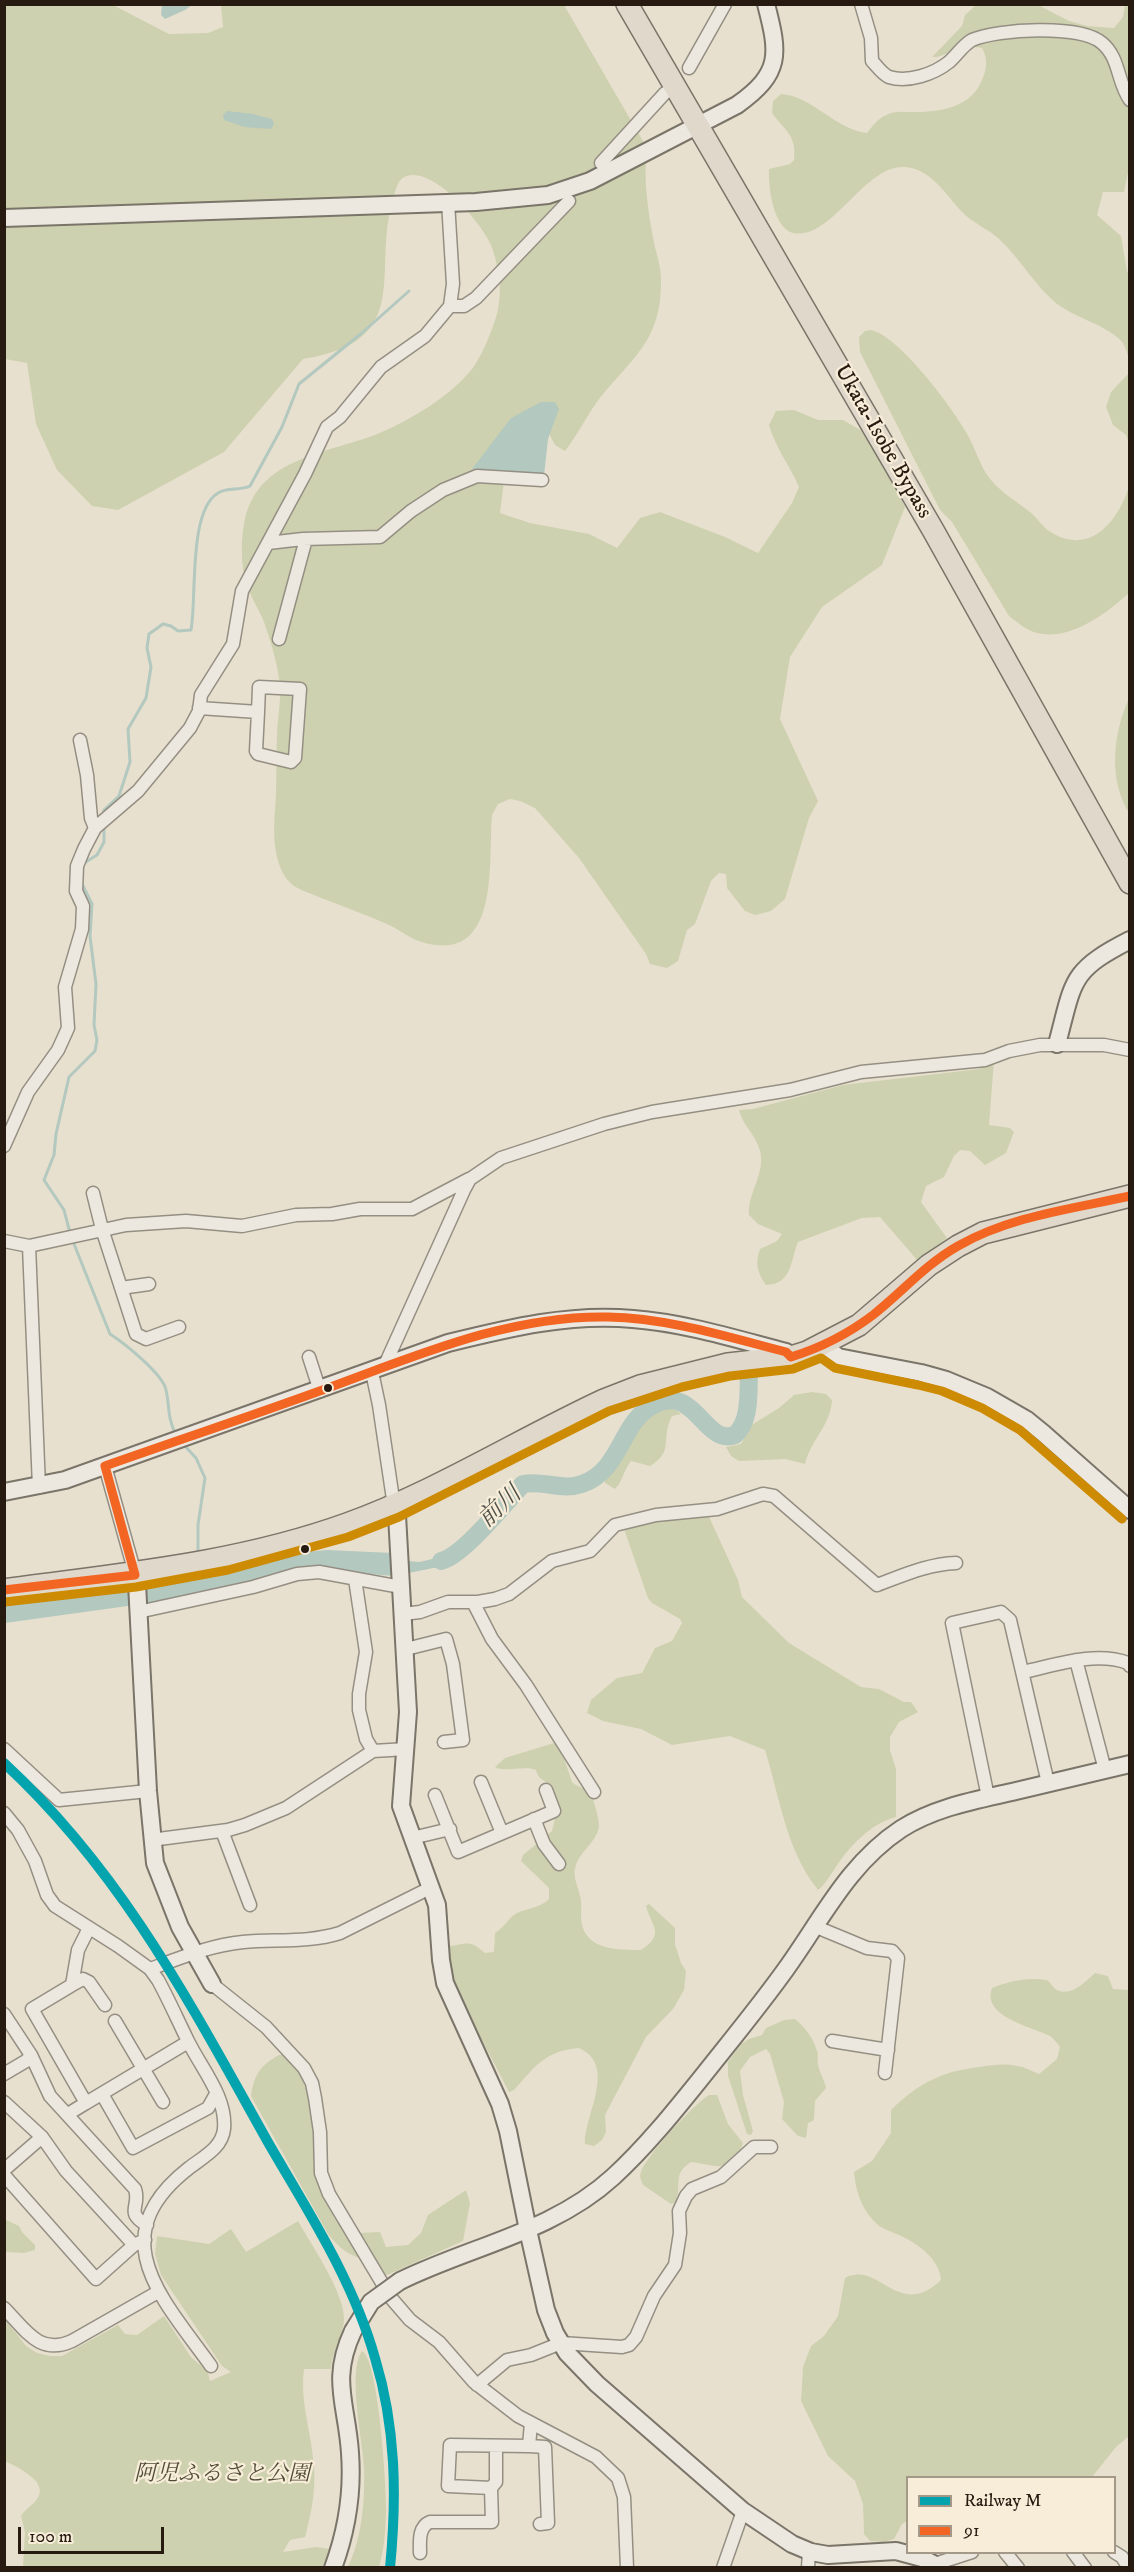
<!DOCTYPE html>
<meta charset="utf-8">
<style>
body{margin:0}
#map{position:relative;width:1134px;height:2572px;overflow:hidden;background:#e8e0ce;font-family:"IM FELL DW Pica",serif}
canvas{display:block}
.frame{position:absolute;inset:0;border:6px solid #271a10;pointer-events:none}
.legend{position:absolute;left:906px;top:2476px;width:210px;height:78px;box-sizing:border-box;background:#f7edd9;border:2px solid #a49989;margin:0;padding:8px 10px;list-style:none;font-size:18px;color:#271a10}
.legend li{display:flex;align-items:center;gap:12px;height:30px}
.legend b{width:30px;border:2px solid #a49989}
.scale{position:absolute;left:18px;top:2527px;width:146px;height:27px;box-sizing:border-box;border:3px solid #271a10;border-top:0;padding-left:8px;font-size:18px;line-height:21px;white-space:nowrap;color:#271a10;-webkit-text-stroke:4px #f7edd9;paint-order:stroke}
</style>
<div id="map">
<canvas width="1134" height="2572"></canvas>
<div class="frame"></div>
<ul class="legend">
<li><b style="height:8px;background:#04a4af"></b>Railway M</li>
<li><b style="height:8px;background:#f26522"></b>91</li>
</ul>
<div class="scale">100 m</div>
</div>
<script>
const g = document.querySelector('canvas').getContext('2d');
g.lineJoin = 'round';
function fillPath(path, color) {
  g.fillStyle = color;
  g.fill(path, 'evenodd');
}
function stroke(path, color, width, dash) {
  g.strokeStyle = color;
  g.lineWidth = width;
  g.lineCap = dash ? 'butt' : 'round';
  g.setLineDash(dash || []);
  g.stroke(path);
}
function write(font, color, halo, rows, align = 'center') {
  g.font = font + ' "IM FELL DW Pica","Noto Serif JP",serif';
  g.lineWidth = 4.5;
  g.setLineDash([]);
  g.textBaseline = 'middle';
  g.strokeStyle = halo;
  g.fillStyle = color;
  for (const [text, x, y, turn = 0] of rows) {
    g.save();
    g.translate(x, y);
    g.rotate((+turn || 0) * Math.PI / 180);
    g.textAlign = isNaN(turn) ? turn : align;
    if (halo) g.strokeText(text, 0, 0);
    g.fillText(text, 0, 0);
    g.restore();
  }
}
fillPath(new Path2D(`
 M4,5h109l56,29 39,-1 15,-6 -2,-22h343l83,143c-4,33 1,63 7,95 3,12 7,25 7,36 1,58 -24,75 -58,115 -14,17 -24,39 -38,57l-10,-6 -8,-15 -43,51 -4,32 30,10 59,11 28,14 23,-30 20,-6 65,25 33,16 34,-50 7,-16c-9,-21 -24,-40 -30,-62l7,-14 18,-1 24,10h25l26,15 36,72 -23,58 -60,42 -32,50 -10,62 38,82 -9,17 -24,81 -14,12 -16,4 -10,-4 -18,-23 -1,-14 -7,-1 -8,8 -16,43 -8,6 -9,31 -11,7 -17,-4 -4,-10 -67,-96 -44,-50 -15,-7 -10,-2 -12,5 -6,11c-3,33 3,96 -22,120 -13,13 -32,12 -48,7 -12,-3 -22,-12 -33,-17 -22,-10 -45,-18 -68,-27 -8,-4 -19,-7 -27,-12 -21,-16 -21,-51 -19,-75 2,-25 1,-49 2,-73 0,-17 4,-35 3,-52 -2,-21 -9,-44 -16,-64 -6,-15 -17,-30 -20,-47 -3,-16 -3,-34 0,-51 12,-69 87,-70 138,-92 32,-14 68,-36 90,-63 9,-12 17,-31 22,-46 10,-24 6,-54 -3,-78 -9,-22 -60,-82 -87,-68 -6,3 -8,12 -10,19 -24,75 23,145 -91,163l-79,93 -106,58 -26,-4 -35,-36 -21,-46 -9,-61 -22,-4z
 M976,5h62l31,16 18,5 27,2 9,-11 2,-12h4v162l-5,25h-21l-6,23 24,21 6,35 2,3v95c0,-11 -2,-25 -12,-32 -18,-14 -42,-20 -60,-33 -22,-18 -37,-46 -58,-65 -11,-10 -26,-16 -37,-27 -16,-17 -32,-45 -59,-45 -39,-1 -72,74 -110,66 -20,-5 -25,-47 -24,-64l21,-5 4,-4c3,-25 -9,-29 -22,-47l1,-12 8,-7c32,2 53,35 86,39 7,-9 12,-16 24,-20 7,-2 16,-1 24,-1 26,0 56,-5 67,-32 5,-12 6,-21 0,-32l-12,-2 -33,11h-5l30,-31 3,-11z
 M871,330c27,5 81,77 95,102 9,15 14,35 25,48 12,14 25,21 39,32 7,6 12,14 19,19 40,26 68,-8 80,-44v106c-23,21 -59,48 -92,40 -11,-3 -20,-11 -28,-17l-57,-94 -12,-12 -80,-158 -1,-15 6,-6z
 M1129,373v71l-3,-9 -13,-10 -7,-18 5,-15z
 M1129,698l1,115h-1c-21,-34 -16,-79 0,-115z
 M994,1060l-5,65 21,3 4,4 -8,21 -21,12 -15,-14 -10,-1 -6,6 -10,21 -18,9 -5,16 26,36 -29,23 -38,-44 -18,1 -64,24c-8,20 -6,42 -32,43 -9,-12 -11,-22 -6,-36l17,-8 5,-7 -24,-10 -9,-9c-2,-21 17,-42 11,-64 -4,-16 -17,-25 -21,-41l14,-1 90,-24 136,-16z
 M812,1392l14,2 6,6c-1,25 -22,41 -27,64l-20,-5 -46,2 -8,-5 -5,-9 15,-3 9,-18 29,-18 15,-13z
 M667,1408l9,2 5,4 -9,2c-12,23 3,35 -22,50l-19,-5c-8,10 -8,20 -16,28l-10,-6v-6c22,-24 27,-61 62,-69z
 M705,1508l33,72 4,17 47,46 72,44 18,2 25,13h7l7,10 -19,10 -9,15v13l6,19v48c-22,5 -45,27 -58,47 -7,9 -11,19 -20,26 -32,-40 -38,-92 -53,-140l-35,-14 -58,9 -31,-16 -38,-8 -16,-8 4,-13 26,-22 25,-5 13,-25 17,-7 10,-18 -2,-4 -28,-16 -4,-5 -24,-69 4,-5z
 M554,1743l8,9 10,30c5,5 11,5 16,9 5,3 11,28 11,34 0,15 -19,26 -23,40 -5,12 4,24 5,36 1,8 -1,16 1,24 6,25 37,25 59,25 25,-16 10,-24 5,-44l3,-2 26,24v16l6,19 5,8 -2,19 -11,19 -27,28 -41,78 1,17 -4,8 -8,6 -9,-2c-1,-29 33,-78 -6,-96 -35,3 -44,19 -65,42l-5,2 -49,-94 -7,-19 -6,-29 2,-4c20,-3 21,-6 36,7l9,-1 1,-19c9,-5 14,-16 22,-20 11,-5 23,-5 32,-14v-11l-28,-27 2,-6 29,-24c4,-14 8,-35 -4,-47 -6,-5 -10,-6 -12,-14 -13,-5 -32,3 -41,-3l10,-9z
 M1095,1973l13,3 5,13 16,1v446l-13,11 -24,30 -184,1 -1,43 -5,3 -8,15 -10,3 -14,-1 -6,-7 -1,-30 -8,-23 -27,-25 -27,-55 2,-34 8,-21 13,-10 14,-20 7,-38c34,-18 53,43 96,2 -2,-22 -23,-36 -42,-45 -6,-3 -15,-5 -21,-10 -16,-14 -22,-32 -24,-53l18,-11 19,-28v-23c28,-27 51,-39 89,-43 12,-2 25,-4 37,-1 8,1 15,5 22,8l18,-15 3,-12c-3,-4 -6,-8 -10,-11 -17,-9 -69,-19 -58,-48 18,-7 35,-11 55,-8 4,3 6,8 10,10 14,7 28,-8 38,-17z
 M795,2019c10,8 19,20 22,32 2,4 0,9 1,14 2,8 6,14 8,23l-11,13 -1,19 -6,3 -2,15 -8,-2 -16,-17 2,-17 -14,-48 -4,-5 -16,8 -10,14 3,24 10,36 -2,4 -4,-1 -19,-58v-14l13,-18 8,-5 13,-4 4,-7 18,-8z
 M279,2055h6l13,14 13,31 5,69 42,64 22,-1 6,15 22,-2 13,-12 7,-18 38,-25 4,13 -7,38 -76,34 -6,-3 -7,-10c-24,-6 -30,-9 -46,-28l-77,-138c3,-22 10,-31 28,-41z
 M709,2095h8l11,29 15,19c-11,33 -26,22 -52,19 -19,12 -9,22 -15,40l-5,2 -28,-19c-2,-5 -4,-9 -2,-13 5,-16 53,-68 68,-77z
 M4,2219l15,7 3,6 13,13v5l-11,3 -19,-1z
 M298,2221c13,23 47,73 46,98 0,15 -12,31 -13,50h-27c-4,32 6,58 9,89 4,27 -1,53 -8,79l-15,3 -7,12 33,-5 14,2 -8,18h-299l2,-35 -4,-16c4,-7 11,-10 16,-17 13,-17 -20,-32 -32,-38v-142l21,27 11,7 13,3h12l56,-31 7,9 12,1 27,-19 27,41 17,15 2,9 21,-9 -9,-6 -61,-91 -6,-21 2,-18 52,8 22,-15 15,23z
 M362,2351c16,7 24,130 24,152 0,22 -1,44 -7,64h-31c14,-30 17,-65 16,-99 -1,-27 -17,-97 -2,-117z`), '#ced1af');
fillPath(new Path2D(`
 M162,5v-1l30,1 -7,5 -20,9 -4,-4z
 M227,111l26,3 19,5 2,5 -3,5 -27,-2 -20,-7 -1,-5z
 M541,402h14l4,7 -11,30 -4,37 -72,-7 39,-51z
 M459,1547l3,7 -14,11 -54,11 -88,-7 -142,32 -159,22 -1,-22 191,-24 97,-24 35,-3 66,3 14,8 13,1 24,-6z`), '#b3c8bf');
stroke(new Path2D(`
 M103,815l1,-5 15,-14 11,-34 -2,-33 18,-31 5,-31 -4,-19 2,-14 14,-10 8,2 7,5 13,-1c6,-32 -3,-119 27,-137 9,-6 22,-2 32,-7l32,-59 17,-43 64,-52 46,-41
 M84,863l13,-8 7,-13v-16
 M70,1233l-6,-23 -20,-30 10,-25 2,-21 13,-57 26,-26 2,-11 -3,-15 2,-41 -6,-48 2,-32 -10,-20
 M72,1239l38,95c14,9 53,40 56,56 4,18 1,27 10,45
 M182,1443l14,15 9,20 -7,47v29`), '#b3c8bf', 3);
stroke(new Path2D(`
 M441,1561c22,-5 65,-59 82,-77 20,-4 39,7 59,0 42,-15 37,-65 76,-81 38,-16 47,43 77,32 16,-15 13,-42 14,-62`), '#b3c8bf', 18);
const street = new Path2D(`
 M861,4l10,34 1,23c5,5 10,13 17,16 19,6 45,-3 60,-15 8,-7 14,-17 23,-22 26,-11 108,-16 130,3 18,15 15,39 28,57
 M689,68l36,-64
 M601,163l64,-70
 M448,202l5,82 -3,22
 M268,543l35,-4 77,-2 31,-26 32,-21 34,-14 65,4
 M279,639l27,-100
 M199,708l59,4 -2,39 2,3 33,8 4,-4 5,-69 -41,-2 -1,25
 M80,740l7,35 4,43 4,10
 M4,1146l24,-54 30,-42 10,-22 -3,-41 17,-58 1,-23 -7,-15 1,-25 7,-17 11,-21 43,-37 52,-63 9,-17 2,-16 32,-51 9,-53 63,-117 22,-47 13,-10 41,-50 44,-31 25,-30h14l12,-8 93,-97
 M93,1193l9,36 34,105 10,5 33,-12
 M4,1241l25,5 97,-21 60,-4 56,5 54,-11 36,-1 28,-5h52l57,-30
 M29,1246l10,241
 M121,1288l28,-4
 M309,1357l11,34
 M384,1367l80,-177 6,-11 31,-21 103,-34 48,-12 138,-22 71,-18 124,-12 24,-9 31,-6h64l26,5
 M372,1372l7,33 15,101
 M105,1466l31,111
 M355,1579l11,73 -7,42v16l7,29 7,12
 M473,1602l19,37 34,46 68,107
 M138,1612l115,-25 44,-13 22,-2 82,15
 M403,1614l17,-2 28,-10h30l17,-3 14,-5 43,-33 38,-10 25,-26 41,-10 61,-6 46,-15 11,2 103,89c27,-10 51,-21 79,-22
 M406,1649l40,-10 7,25 10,76 -19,2
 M1076,1660l29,110
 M1023,1672c33,-7 72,-21 105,-9l2,3
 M4,1749l55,51 89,-9
 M481,1782l21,51
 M435,1795l23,57 96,-41 -8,-21
 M988,1797l-36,-174 49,-11 9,8 38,163
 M4,1813l14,17 17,31 12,34 8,11 63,40 32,23 8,11c11,20 20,41 30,61 13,27 39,56 36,88 -2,19 -21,28 -35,39 -89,69 -26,131 22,198
 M534,1819l10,25 15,20
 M222,1831l28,74
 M412,1838l38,-9
 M151,1840l77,-10 17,-5 41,-17 87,-57 34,-2
 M814,1926l53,22 25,3 6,7 -13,115
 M150,1969c30,-11 61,-24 93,-27 33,-3 65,1 97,-9l92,-46
 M212,1984l54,43 38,41 8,15 3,15 5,34 1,41 8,21 62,104 19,22 29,22 35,40 44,34 78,41 22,21 6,19 3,71
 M72,1985l11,-6 6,3 16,23
 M4,2014l27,41 19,41 85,93c6,18 -11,23 12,36
 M115,2021l48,81
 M832,2041l56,9
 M4,2074l22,-13 5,-6
 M102,2094l31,54 75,-40 8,-14
 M4,2102l38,35 24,34 68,74
 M86,2103l102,-61
 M68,2114l18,-11 -54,-94 40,-24 6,-35 11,-22
 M4,2170l38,-33
 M4,2175l92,104 38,-34 11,-5
 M4,2308c21,21 35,48 68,33l86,-49
 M477,2385l30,-25 24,-5 30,-12 61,4 7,-2 7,-8 18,-41 21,-31 5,-32 -1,-22 7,-15 6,-7 29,-12 33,-30h17
 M496,2446v36l-5,6 -43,-2 2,-41 79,1 2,-23
 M529,2446l16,1 3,76 -8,1
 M1005,2552l13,16
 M1073,2552l12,16
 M1114,2552l8,5 7,11
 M420,2553c0,-11 -2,-26 10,-31h62l-1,-34
 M935,2564l37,-12
 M723,2568l20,-57
 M808,2568l1,-17`);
const secondary = new Path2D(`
 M4,218l472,-16 72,-7 42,-14 147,-76c45,-32 42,-51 29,-101
 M1057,1044c17,-63 12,-73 73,-104
 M823,1344l15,13 83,16 25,7 41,17 40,23 16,13 87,77
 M4,1492l61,-12 383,-137c61,-15 122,-30 185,-24 52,4 103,20 153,33l5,5
 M394,1506l3,9 11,197 -7,94 36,99 4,55 4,23 55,121 8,27 20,99 18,80 9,23 12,20 30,31 146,127 49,33 19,8 17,3 68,-4 26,7 19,10
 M137,1584l11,207 7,72 25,64 32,57
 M400,2281c71,-35 153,-49 213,-104 34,-31 64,-69 93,-105 27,-34 55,-68 80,-103 36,-50 62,-105 115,-140 34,-22 76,-29 115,-38 38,-9 76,-18 114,-27
 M333,2568c14,-38 20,-75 17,-115 -3,-49 -20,-73 3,-122`);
const highway = new Path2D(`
 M627,4l306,526 197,353
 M4,1590c116,-16 232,-26 343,-66 89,-32 171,-84 257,-124l36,-14 88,-22 63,-7 16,-5 52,-27 70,-60 29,-19 25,-13 147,-37`);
stroke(street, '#958f83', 15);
stroke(secondary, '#7a7469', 20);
stroke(highway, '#7a7469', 24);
stroke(street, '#ece8e0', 12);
stroke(secondary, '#ece8e0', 16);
stroke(highway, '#e0d8ca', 21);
const secondaryBridge = new Path2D(`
 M353,2331l18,-29 29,-21`);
stroke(secondaryBridge, '#7a7469', 20, []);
stroke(secondaryBridge, '#ece8e0', 16);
stroke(new Path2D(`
 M4,1590l131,-15 -30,-109c74,-26 149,-51 223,-78 90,-33 182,-73 280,-71 60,1 120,20 178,35l5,5c29,-9 57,-23 82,-42 28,-22 53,-51 85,-69 52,-30 114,-37 172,-50`), '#f26522', 9);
stroke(new Path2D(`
 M5,1602l131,-15 92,-17 120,-33 51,-20 210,-106 73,-24 48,-11 63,-7 28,-11 14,10 83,17 24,6 40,17 38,22 102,89`), '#cd8a03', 9);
stroke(new Path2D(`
 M4,1763c119,110 187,242 265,381 40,69 84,136 106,214 21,69 22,138 15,210`), '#04a4af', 10);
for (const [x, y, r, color] of [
 [328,1388,5,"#271a10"],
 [305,1549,5,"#271a10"]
]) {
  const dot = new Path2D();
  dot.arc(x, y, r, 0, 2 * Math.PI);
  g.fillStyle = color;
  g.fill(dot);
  stroke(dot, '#f7edd9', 2);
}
write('22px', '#271a10', '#f7edd9', [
 ["Ukata-Isobe Bypass",882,442,60]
]);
write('italic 22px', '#524d38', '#f7edd9', [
 ["阿児ふるさと公園",222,2475]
]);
write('italic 24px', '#50534b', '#f7edd9', [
 ["前川",501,1508,-43]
]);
</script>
